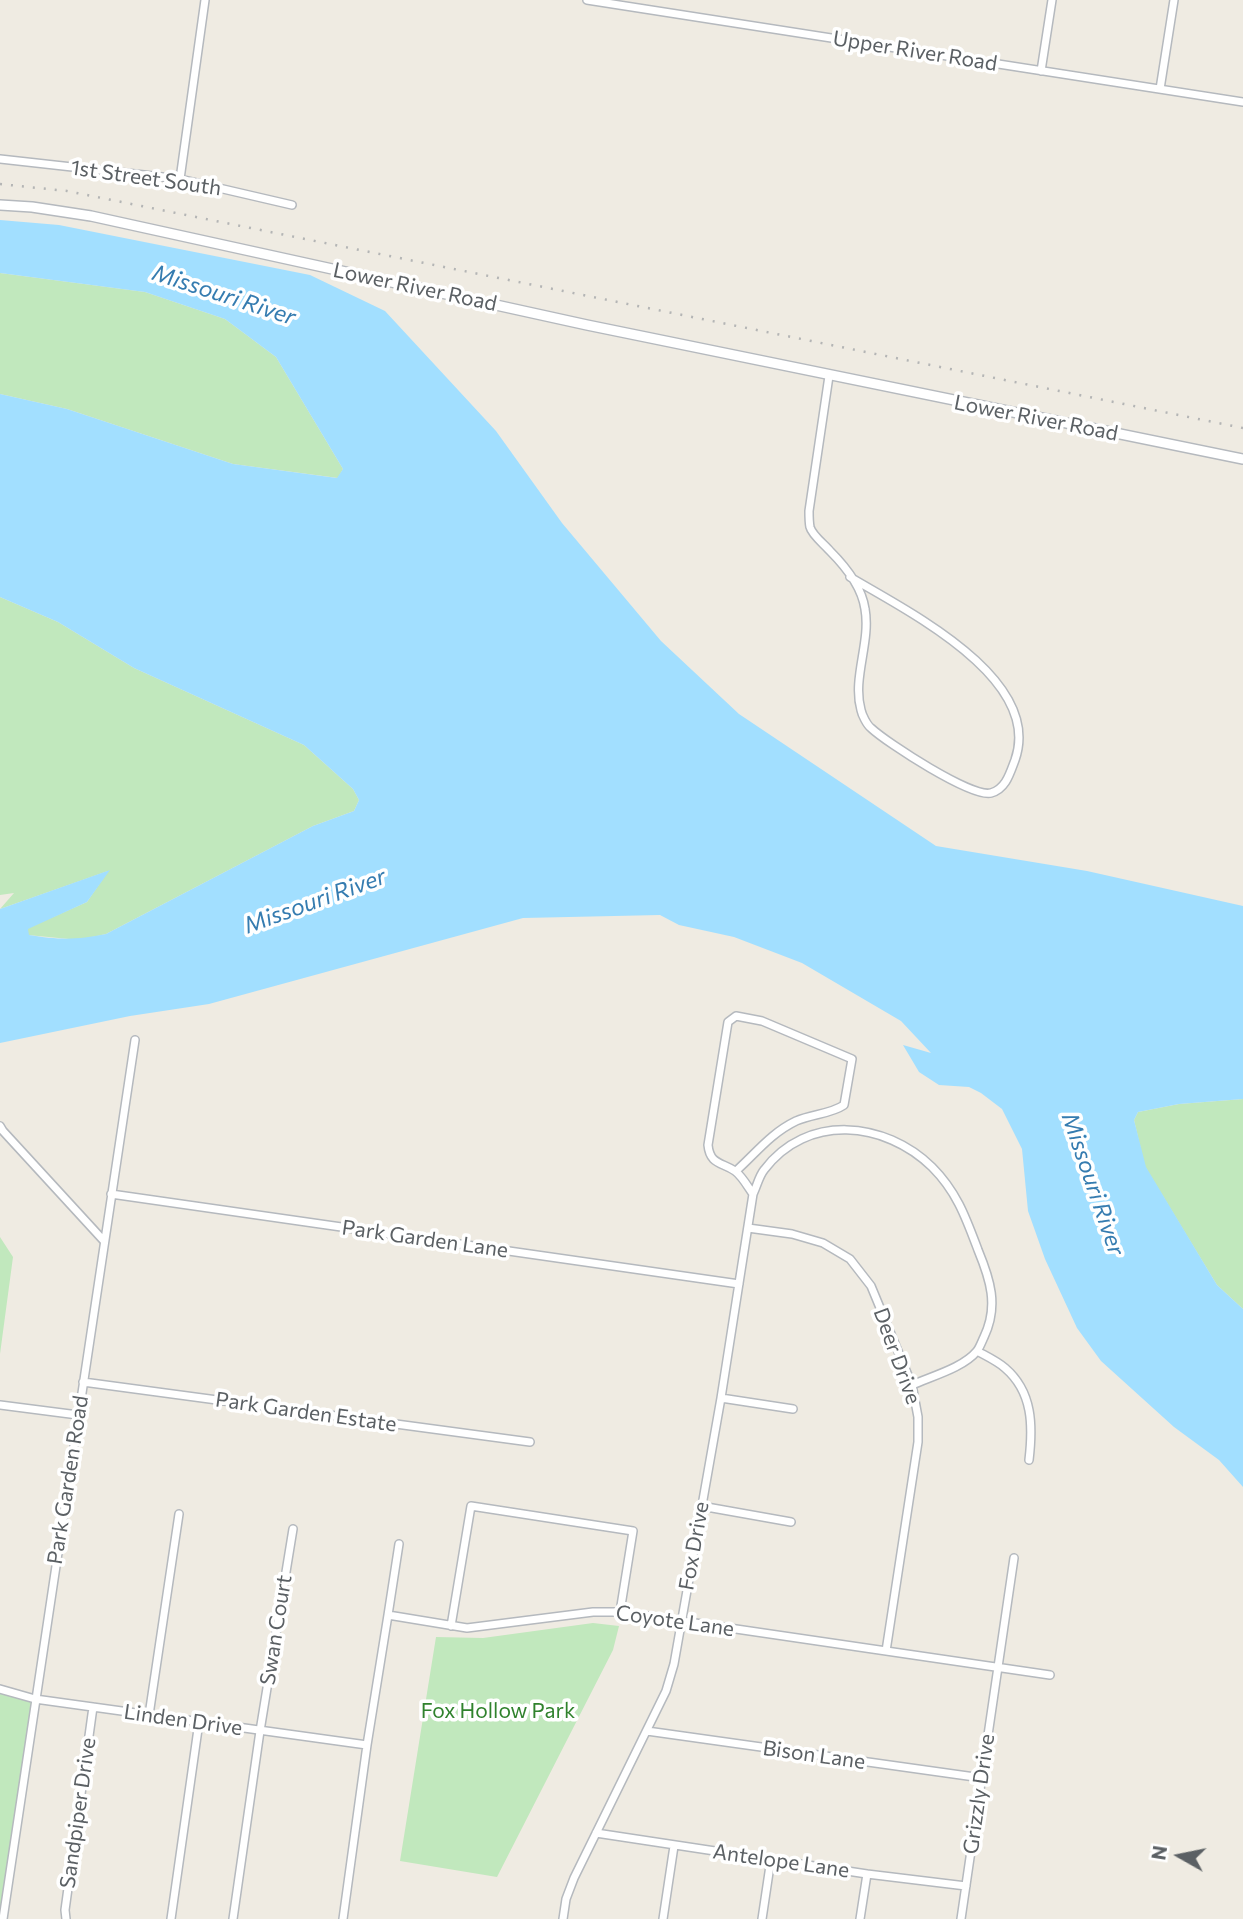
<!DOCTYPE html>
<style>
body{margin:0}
#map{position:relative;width:1243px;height:1919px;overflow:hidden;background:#efebe2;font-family:Commissioner,sans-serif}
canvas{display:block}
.north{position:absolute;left:1145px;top:1821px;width:70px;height:70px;-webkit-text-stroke:5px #fff;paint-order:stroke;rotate:279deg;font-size:19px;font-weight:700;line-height:28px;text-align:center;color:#5b6064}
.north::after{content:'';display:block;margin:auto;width:24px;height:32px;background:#5b6064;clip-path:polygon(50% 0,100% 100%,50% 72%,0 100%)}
</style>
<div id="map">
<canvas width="1243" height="1919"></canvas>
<div class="north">N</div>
</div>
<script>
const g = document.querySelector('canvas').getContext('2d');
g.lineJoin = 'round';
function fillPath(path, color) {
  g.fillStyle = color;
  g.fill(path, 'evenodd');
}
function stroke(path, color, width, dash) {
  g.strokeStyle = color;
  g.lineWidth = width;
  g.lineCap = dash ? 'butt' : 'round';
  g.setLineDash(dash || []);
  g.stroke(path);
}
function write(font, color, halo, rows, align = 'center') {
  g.font = font + ' Commissioner,sans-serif';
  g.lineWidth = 7;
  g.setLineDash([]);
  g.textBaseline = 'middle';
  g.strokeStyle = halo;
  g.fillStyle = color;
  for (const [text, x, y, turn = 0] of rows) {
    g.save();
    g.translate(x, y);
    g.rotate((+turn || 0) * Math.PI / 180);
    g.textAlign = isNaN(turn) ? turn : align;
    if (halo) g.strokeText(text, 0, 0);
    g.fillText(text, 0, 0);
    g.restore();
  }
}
fillPath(new Path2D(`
 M0,273l145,19 80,27 51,38 67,112 -5,9 -105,-14 -166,-55 -67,-15z
 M0,597l58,25 76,46 170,77 49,44 6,11 -5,11 -41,15 -207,108 -27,6 -51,-5v-7l59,-26 21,-31 -108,38 14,-16 -14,2z
 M1243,1099v210l-26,-24 -72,-118 -11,-47 4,-8 41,-8z
 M0,1237l13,20 -13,97z
 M593,1623l26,3 -6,24 -116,227 -97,-16 36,-224 47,1z
 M0,1689l35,10 -35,220z`), '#c1e8bd');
fillPath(new Path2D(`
 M0,220l59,5 251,50 75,36 111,120 66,92 99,118 78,73 197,132 151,25 156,35v193l-64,5 -41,8 -4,8 12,47 71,118 26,24v178l-24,-27 -45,-33 -73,-66 -24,-33 -32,-69 -17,-48 -6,-62 -20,-40 -21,-16 -12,-6 -30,-2 -20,-13 -16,-27 28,8 -30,-32 -99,-58 -68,-26 -55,-12 -19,-10 -137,3 -314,86 -79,12 -130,27v-134l110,-39 -23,32 -59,27 1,6c30,5 48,5 77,-1l207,-108 41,-15 5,-11 -6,-11 -49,-44 -170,-77 -76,-46 -58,-25v-203l67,15 166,55 104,14 6,-9 -67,-112 -51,-38 -80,-27 -145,-19z`), '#a2dfff');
const minor = new Path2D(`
 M587,0l656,102
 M1041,71l11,-71
 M1160,89l14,-89
 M0,159l180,20 112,26
 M180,179l25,-179
 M829,376l-20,135c0,5 0,11 1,16 2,8 14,17 20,24 15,15 32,37 35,58 6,33 -13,69 -4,101 1,5 6,15 10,18 16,15 101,70 120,65 15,-4 19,-20 24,-33 29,-82 -110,-150 -165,-183
 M0,1126l3,5 101,110
 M736,1171c20,-18 35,-38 60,-50 16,-7 35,-7 48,-16l8,-46 -90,-38 -26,-5 -8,6 -20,123c2,20 14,17 27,26 7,5 13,16 18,23
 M111,1194l628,90
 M748,1228l44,6 31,9 27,16 21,27 41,99 6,32v25l-32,209
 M977,1351c9,5 20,10 28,17 28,24 28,58 24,92
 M83,1382l447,60
 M721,1398l72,11
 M0,1405l78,10
 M701,1506l90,16
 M388,1615l11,-71
 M451,1626l20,-120 162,25 -13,81
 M0,1689l35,10 332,46
 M149,1715l30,-201
 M647,1731l335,47
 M596,1833l271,41 99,12
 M3,1919l132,-879
 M66,1919l-1,-9 28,-203
 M171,1919l28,-197
 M233,1919l27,-188 33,-202
 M343,1919l24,-174 21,-130 79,13 126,-16h27l430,63
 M563,1919l3,-20 8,-21 92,-187 8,-27 47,-266 32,-204c4,-8 6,-18 11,-24 43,-57 121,-49 168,-3 25,25 34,51 46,83 12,29 21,56 6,87 -2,4 -4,10 -7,14 -14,17 -45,25 -65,34
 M663,1919l11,-73
 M762,1919l9,-60
 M860,1919l7,-45
 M961,1919l53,-361`);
const tertiary = new Path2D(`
 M0,205l32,2 59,9 496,109 656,134`);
stroke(minor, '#b5b9be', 10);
stroke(tertiary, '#b5b9be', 12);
stroke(minor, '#fff', 7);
stroke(tertiary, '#fff', 9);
stroke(new Path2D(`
 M0,184l67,7 1176,237`), '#b4b5b5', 2.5, [2, 9]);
write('21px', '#5b6064', '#fff', [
 ["Upper River Road",915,51,9],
 ["1st Street South",146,178,8],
 ["Lower River Road",415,287,12],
 ["Lower River Road",1036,418,11],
 ["Park Garden Lane",425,1239,8],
 ["Deer Drive",897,1356,70],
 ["Park Garden Estate",306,1412,8],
 ["Park Garden Road",68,1480,-81],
 ["Fox Drive",694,1546,-80],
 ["Coyote Lane",675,1621,8],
 ["Swan Court",276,1630,-81],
 ["Linden Drive",183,1720,8],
 ["Bison Lane",814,1755,8],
 ["Grizzly Drive",979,1794,-82],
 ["Sandpiper Drive",78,1813,-82],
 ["Antelope Lane",781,1861,8]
]);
write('21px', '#30822d', '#fff', [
 ["Fox Hollow Park",498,1711]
]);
write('italic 23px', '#357cb0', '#fff', [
 ["Missouri River",224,295,18],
 ["Missouri River",315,901,-20],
 ["Missouri River",1093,1184,71]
]);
</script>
